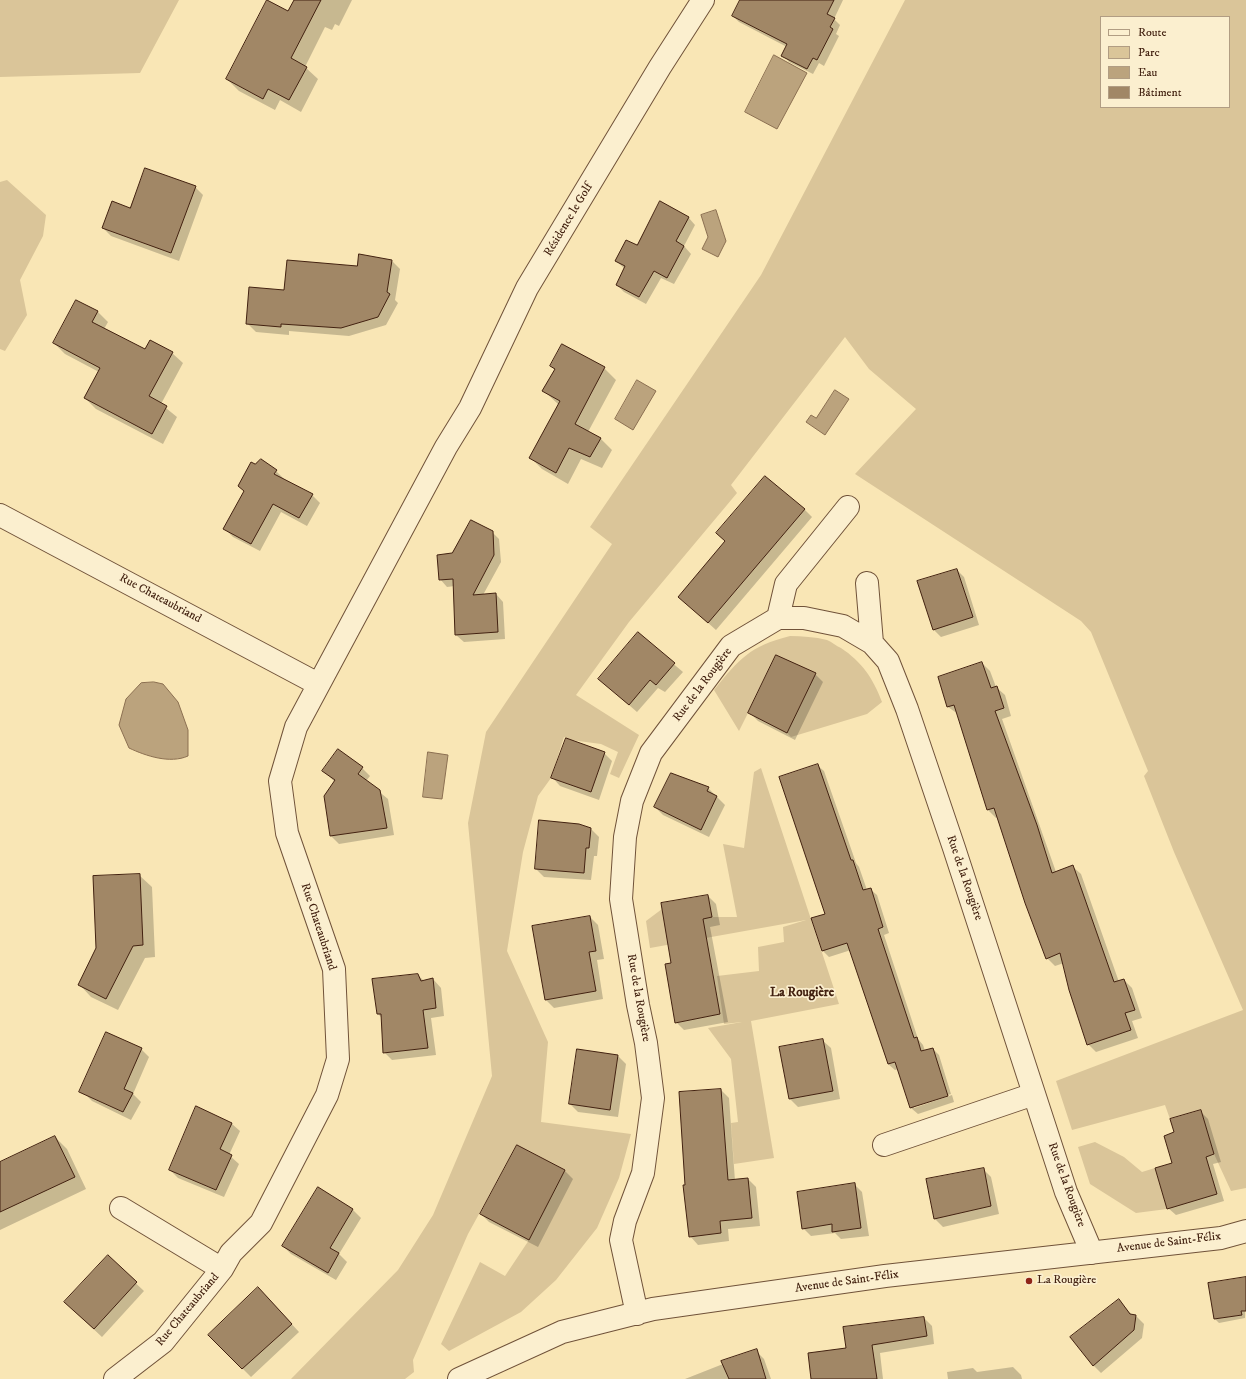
<!DOCTYPE html>
<meta charset="utf-8">
<style>
body{margin:0}
#map{position:relative;width:1246px;height:1379px;overflow:hidden;background:#f9e6b5;font-family:"IM FELL DW Pica",serif}
canvas{display:block}
.legend{position:absolute;left:1100px;top:16px;width:130px;height:92px;box-sizing:border-box;background:#fbefcf;border:1px solid #b19d83;margin:0;padding:5px 7px;list-style:none;font-size:12px;color:#422110}
.legend li{display:flex;align-items:center;gap:8px;height:20px}
.legend b{width:20px;border:1px solid #b19d83}
</style>
<div id="map">
<canvas width="1246" height="1379"></canvas>
<ul class="legend">
<li><b style="height:5px;background:#fbefcf"></b>Route</li>
<li><b style="height:11px;background:#dac599"></b>Parc</li>
<li><b style="height:11px;background:#bba37d"></b>Eau</li>
<li><b style="height:11px;background:#a18766"></b>Bâtiment</li>
</ul>
</div>
<script>
const g = document.querySelector('canvas').getContext('2d');
g.lineJoin = 'round';
function fillPath(path, color) {
  g.fillStyle = color;
  g.fill(path, 'evenodd');
}
function stroke(path, color, width, dash) {
  g.strokeStyle = color;
  g.lineWidth = width;
  g.lineCap = dash ? 'butt' : 'round';
  g.setLineDash(dash || []);
  g.stroke(path);
}
function write(font, color, halo, rows, align = 'center') {
  g.font = font + ' "IM FELL DW Pica",serif';
  g.lineWidth = 3.5;
  g.setLineDash([]);
  g.textBaseline = 'middle';
  g.strokeStyle = halo;
  g.fillStyle = color;
  for (const [text, x, y, turn = 0] of rows) {
    g.save();
    g.translate(x, y);
    g.rotate((+turn || 0) * Math.PI / 180);
    g.textAlign = isNaN(turn) ? turn : align;
    if (halo) g.strokeText(text, 0, 0);
    g.fillText(text, 0, 0);
    g.restore();
  }
}
fillPath(new Path2D(`
 M0,0h179l-39,73 -140,4z
 M905,0h341v1188l-15,3 -17,-37 -13,-44 -31,9 -5,-14 -93,25 -16,-49 187,-71 -69,-158 -30,-76 4,-5 -57,-139 -10,-11 -226,-147 61,-65 -47,-40 -24,-32 -114,148 6,8 -108,129 -53,73 63,40 -20,43 -9,-4 8,-22 -17,-8 -30,-4 -7,-3 -13,41 -13,18 -15,56 -16,99 41,91 -7,80 90,12 -12,44 -22,50 -41,52 -35,32 -72,39 -8,-7 39,-82 25,14 24,-36 36,-70 -48,-25 -49,89 -55,126 1,12 -9,7h-114l107,-109 35,-55 59,-139 -24,-253 18,-91 126,-188 -22,-17 171,-252zM1101,17h128v90h-128z
 M7,180l39,35 -3,21 -23,44 7,35 -22,36 -5,-2v-167z
 M790,636c12,0 25,1 37,4 5,2 9,6 14,8 21,14 32,30 41,54l-15,12 -76,23 -4,-4 29,-60 -68,40 -9,18 -25,-41c25,-31 36,-44 76,-54z
 M761,768l78,236 -88,17 23,137 -40,6 -3,-41 7,-1 -7,-63 -23,-31 34,-6 -18,2 -7,-48 42,-5 -1,-24 26,-5 -1,-15 23,-7 -156,28 -4,-27 16,-12 3,16 47,-8h25l-14,-73 21,4 10,-76z
 M1095,1142l29,15 18,15 13,-4 12,41 -31,4 -46,-29 -12,-37z`), '#dac599');
const water = new Path2D(`
 M774,55l33,18 -30,56 -32,-17z
 M716,210l10,31 -8,16 -16,-8 6,-12 -7,-22z
 M637,380l19,11 -23,39 -18,-11z
 M835,390l14,9 -24,36 -19,-13 5,-7 5,3z
 M154,682l9,2 15,18 10,28v26c-18,8 -42,0 -59,-8l-10,-23 7,-26 15,-16z
 M428,752l20,3 -6,44 -19,-2z`);
fillPath(water, '#bba37d');
stroke(water, '#8b6f51', 1);
fillPath(new Path2D(`
 M295,0h57l-13,26 -4,-2 -3,6 -7,-3 -20,40 13,12 -17,33 -21,-12 -5,10 -36,-19 -12,-12 62,-67z
 M741,0h102l-9,19 6,6 -4,9 3,2 -15,30 -5,-3 -6,11 -24,-12 -6,-7 4,-8 -48,-25 -6,-6z
 M195,187l8,8 -24,66 -68,-25 -8,-8 28,-19z
 M688,217l7,8 -11,21 7,8 -17,30 -13,-6 -15,26 -22,-12 -7,-7 8,-16 -9,-8z
 M360,255l32,6 8,8 -5,31 3,3 -12,22 -37,11 -60,-5v4l-33,-3 -8,-8 37,-33 72,-24z
 M76,301l22,11 10,10 -4,7 41,21 27,3 11,10 -22,41 16,13 -14,27 -67,-35 -11,-11 14,-26 -34,-18 -11,-11z
 M551,366l53,2 12,12 -28,52 12,6 12,12 -10,18 -21,-9 -13,25 -26,-15 -12,-12 29,-52 -15,-14 11,-21z
 M276,471l8,8 -1,1 29,15 8,8 -13,23 -26,-14 -21,39 -27,-14 -8,-8 20,-37z
 M804,509l8,8 -96,113 -29,-26z
 M492,532l7,7 2,23 -18,33 13,-1 7,8 2,37 -41,3 -8,-7 -1,-49 -8,1 -7,-8 13,-26z
 M957,570l7,7 15,48 -38,12 -7,-7z
 M638,634l45,38 -18,20 -7,-4 -21,24 -38,-33z
 M982,663l8,8 6,16 9,8 6,21 -9,3 54,153 16,-6 9,8 38,108 5,-2 8,8 10,30 -10,3 6,17 -42,14 -8,-8 -24,-81 -9,3 -8,-8 -49,-141 -2,1 -8,-8 -30,-96 -10,-7z
 M815,674l8,8 -28,58 -37,-19 -8,-8z
 M338,750l24,18 8,8 -4,5 22,18 6,36 -55,9 -8,-8 4,-54 -12,-11z
 M604,753l8,8 -13,39 -39,-14 -8,-9z
 M817,765l7,6 32,92 3,4 8,23 3,-1 7,6 12,38 -5,2 34,104 5,6 2,6 8,-2 6,6 12,39 -37,12v2l38,-13 2,7 -36,12 -7,-6 -12,-39 -4,1 -7,-6 -37,-114 -22,7 -6,-6 -11,-32 14,-4z
 M708,788l17,17 -16,32 -46,-22 -8,-8z
 M591,829l8,8 -2,19h-3l-3,24 -47,-3 -8,-8z
 M139,875l13,12 3,70 -10,1 -27,52 -27,-13 -12,-13z
 M708,896l8,8 4,21 -10,2 18,95 -44,8 -8,-8 -3,-58z
 M590,917l8,8 6,34 -7,1 6,39 -49,9 -8,-8 -13,-73z
 M418,975l6,6 9,-2 8,9 3,28 -13,2 5,37 -44,5 -8,-8 -2,-34 -4,-4z
 M822,1040l9,8 9,51 -42,8 -8,-8 -10,-51z
 M141,1049l8,8 -16,37 8,8 -10,18 -39,-19 -8,-8z
 M618,1056l8,8 -8,53 -40,-5 -8,-8z
 M721,1090l8,8 6,83 13,-2 8,8 4,39 -32,3 1,12 -31,4 -8,-9 -4,-50z
 M197,1108l35,16 8,7 -11,24 10,9 -15,33 -46,-19 -8,-8z
 M1200,1111l8,8 13,43 -8,2 11,37 -48,14 -8,-7 8,-75z
 M55,1137l12,12 19,40 -86,41v-67z
 M517,1146l48,25 8,8 -35,68 -49,-25 -8,-8z
 M983,1169l8,8 8,37 -56,13 -8,-8 -8,-39z
 M854,1184l8,8 7,44 -28,3 -6,-6 -24,3 -8,-8z
 M353,1210l8,8 -22,36 8,8 -11,18 -45,-26 -8,-8z
 M108,1257l36,34 -42,46 -29,-27z
 M1246,1278l-1,40 -26,5 -4,-4z
 M266,1296l33,36 -48,45 -42,-42z
 M1119,1300l13,15 4,1 8,8 -2,14 -41,35 -8,-8z
 M924,1318l8,8 2,18 -54,9 3,26h-71l36,-30z
 M756,1351l8,8 7,20h-86z
 M1013,1367l8,8 1,4h-74l-1,-7 26,-4 4,4z`), '#0003');
const building = new Path2D(`
 M267,0l21,11 6,-11h27l-30,58 16,9 -18,33 -21,-11 -5,10 -37,-20z
 M740,0h94l-7,14 8,4 -5,9 3,2 -16,31 -4,-2 -6,11 -26,-13 6,-12 -55,-28z
 M145,168l51,18 -25,67 -69,-25 10,-27 18,7z
 M660,201l29,16 -13,24 8,5 -17,32 -13,-7 -15,26 -23,-12 9,-19 -10,-5 11,-21 11,5z
 M359,254l33,6 -5,32 3,2 -12,23 -37,11 -60,-4v3l-35,-3 3,-37 35,3 3,-30 70,6z
 M76,300l22,11 -6,11 53,27 5,-9 23,12 -24,44 18,10 -15,28 -68,-36 16,-30 -47,-25z
 M562,344l43,23 -30,57 26,14 -11,19 -21,-9 -13,25 -27,-15 31,-57 -18,-10 13,-22 -5,-3z
 M261,459l16,11 -3,4 39,20 -14,24 -26,-14 -22,40 -28,-15 21,-38 -6,-5 13,-24 4,2z
 M765,476l40,33 -97,114 -30,-26 47,-56 -9,-8z
 M471,520l22,11 1,24 -21,40 23,-2 2,39 -43,3 -2,-56 -14,1 -2,-25 15,-2z
 M957,569l16,48 -40,13 -16,-49z
 M638,632l37,31 -19,22 -6,-5 -21,25 -31,-26z
 M776,655l40,18 -29,60 -39,-20z
 M982,662l9,26 6,-2 7,22 -9,3 42,114 15,48 21,-8 41,117 10,-3 11,31 -10,3 6,17 -44,15 -18,-55 -9,-37 -14,6 -21,-56 -31,-95 -7,2 -33,-105 -7,2 -9,-30z
 M566,738l39,14 -14,40 -40,-14z
 M338,749l25,18 -5,7 22,16 7,38 -57,8 -6,-40 11,-16 -13,-9z
 M818,764l33,96h2l10,30 8,-2 12,39 -5,2 36,109 3,-1 4,14 12,-3 15,48 -38,12 -15,-46 -7,2 -41,-121 -25,8 -11,-33 14,-4 -46,-137z
 M671,773l38,14 -2,4 10,5 -16,34 -47,-23z
 M539,820l40,4 12,4 -2,20h-3l-2,25 -49,-4z
 M140,874l3,71 -10,1 -27,53 -28,-14 18,-37 -3,-72z
 M708,895l4,22 -9,2 17,95 -45,9 -10,-59 6,-1 -10,-60z
 M590,916l6,35 -7,1 7,39 -51,9 -13,-74z
 M418,974l3,7 12,-3 3,30 -13,2 5,38 -45,5 -2,-39h-4l-5,-35z
 M106,1032l36,16 -18,41 9,4 -10,19 -44,-20z
 M823,1039l10,52 -44,8 -10,-52z
 M577,1049l41,6 -8,55 -41,-6z
 M721,1089l7,91 20,-2 4,40 -32,3 1,12 -32,4 -6,-52h2l-6,-93z
 M196,1106l36,17 -12,26 12,6 -16,35 -47,-20z
 M1201,1110l13,44 -8,3 11,37 -50,15 -12,-41 17,-5 -8,-27 10,-4 -4,-13z
 M55,1136l20,41 -75,35v-50z
 M517,1145l48,25 -36,70 -49,-26z
 M984,1168l7,38 -57,13 -8,-40z
 M855,1183l6,45 -29,4v-8l-30,5 -5,-37z
 M318,1187l35,22 -23,39 9,5 -11,20 -46,-27z
 M108,1255l29,27 -43,47 -30,-27z
 M1246,1277v34h-5l1,4 -28,4 -6,-36z
 M258,1287l34,37 -50,45 -34,-34z
 M1119,1299l11,15 6,1 -2,15 -41,36 -23,-29z
 M924,1317l3,19 -55,9 5,34h-66l-3,-26 38,-5 -3,-21z
 M757,1349l9,30h-37l-8,-18z`);
fillPath(building, '#a18766');
stroke(building, '#422110', 1);
const street = new Path2D(`
 M0,515l318,169
 M867,583l5,60
 M778,618l8,-34 62,-77
 M884,1145l150,-51
 M121,1208l101,61
 M637,1314l-16,-74 4,-19 18,-48 10,-75 -7,-55 -8,-38 -17,-106 4,-62 7,-36 19,-48 80,-107 47,-28h26l39,8 29,17 16,18 19,48 47,139 112,344 26,61
 M115,1379l48,-37 59,-73 9,-16 30,-30 66,-128 11,-36 -4,-90 -47,-136 -7,-52 16,-54 150,-280 24,-39 57,-120 133,-221 43,-67
 M459,1379l103,-47 91,-23 232,-33 336,-38 25,-7`);
stroke(street, '#705239', 24);
stroke(street, '#fbefcf', 22);
for (const [x, y, r, color] of [
 [1029,1281,4,"#8f2418"]
]) {
  const dot = new Path2D();
  dot.arc(x, y, r, 0, 2 * Math.PI);
  g.fillStyle = color;
  g.fill(dot);
  stroke(dot, '#fbefcf', 1.5);
}
write('12px', '#422110', '#fbefcf', [
 ["Résidence le Golf",569,220,-59],
 ["Rue Chateaubriand",160,599,28],
 ["Rue de la Rougière",703,685,-53],
 ["Rue de la Rougière",964,878,71],
 ["Rue Chateaubriand",318,927,72],
 ["Rue de la Rougière",638,998,80],
 ["Rue de la Rougière",1066,1185,70],
 ["Avenue de Saint-Félix",1169,1243,-7],
 ["Avenue de Saint-Félix",847,1282,-8],
 ["Rue Chateaubriand",188,1310,-50]
]);
write('12px', '#422110', '#fbefcf', [
 ["La Rougière",1037,1281]
], 'left');
write('bold 13px', '#422110', '#fbefcf', [
 ["La Rougière",802,993]
]);
</script>
